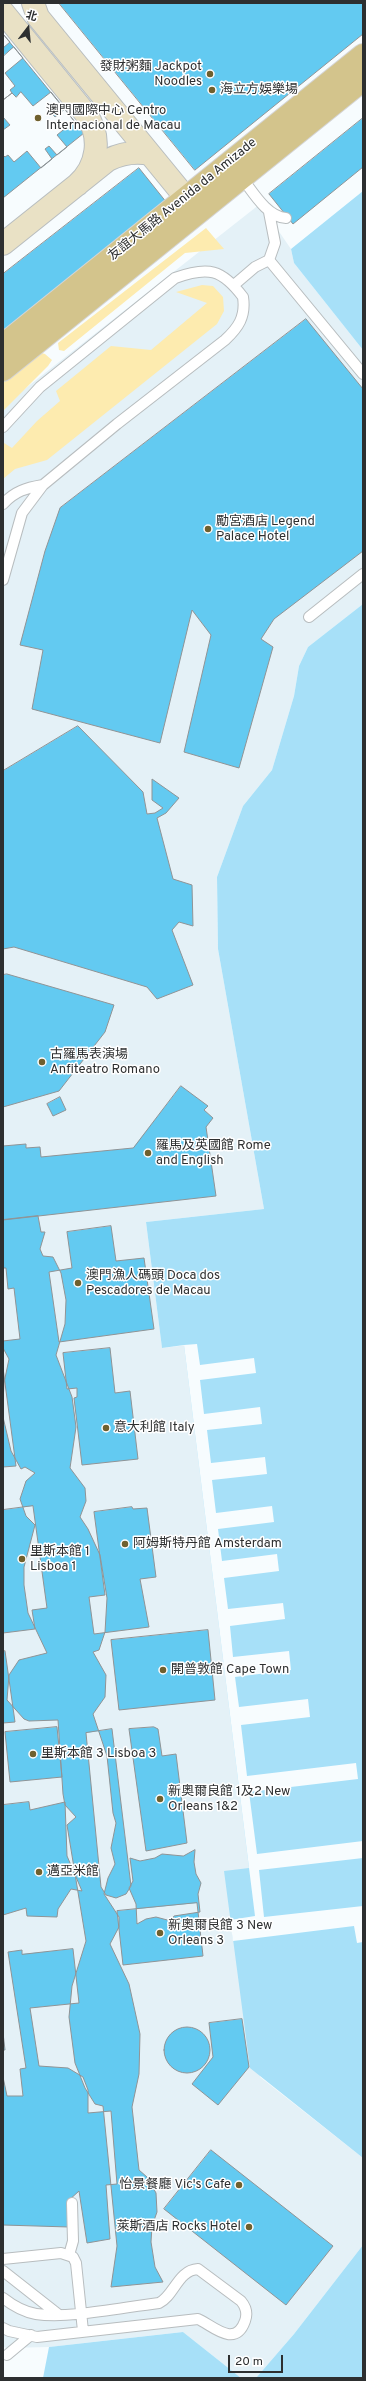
<!DOCTYPE html>
<meta charset="utf-8">
<style>
body{margin:0}
#map{position:relative;width:366px;height:2381px;overflow:hidden;background:#f7fcfe;font-family:Overpass,"Noto Sans SC",sans-serif}
canvas{display:block}
.frame{position:absolute;inset:0;border:4px solid #2d2f30;pointer-events:none}
.north{position:absolute;left:8px;top:8px;width:40px;height:40px;-webkit-text-stroke:3px #fff;paint-order:stroke;rotate:16deg;font-size:11px;font-weight:700;line-height:16px;text-align:center;color:#2d2f30}
.north::after{content:'';display:block;margin:auto;width:14px;height:18px;background:#2d2f30;clip-path:polygon(50% 0,100% 100%,50% 72%,0 100%)}
.scale{position:absolute;left:228px;top:2355px;width:55px;height:18px;box-sizing:border-box;border:2px solid #2d2f30;border-top:0;padding-left:5px;font-size:12px;line-height:14px;white-space:nowrap;color:#2d2f30;-webkit-text-stroke:3px #fff;paint-order:stroke}
</style>
<div id="map">
<canvas width="366" height="2381"></canvas>
<div class="frame"></div>
<div class="north">北</div>
<div class="scale">20 m</div>
</div>
<script>
const g = document.querySelector('canvas').getContext('2d');
g.lineJoin = 'round';
function fillPath(path, color) {
  g.fillStyle = color;
  g.fill(path, 'evenodd');
}
function stroke(path, color, width, dash) {
  g.strokeStyle = color;
  g.lineWidth = width;
  g.lineCap = dash ? 'butt' : 'round';
  g.setLineDash(dash || []);
  g.stroke(path);
}
function write(font, color, halo, rows, align = 'center') {
  g.font = font + ' Overpass,"Noto Sans SC",sans-serif';
  g.lineWidth = 3;
  g.setLineDash([]);
  g.textBaseline = 'middle';
  g.strokeStyle = halo;
  g.fillStyle = color;
  for (const [text, x, y, turn = 0] of rows) {
    g.save();
    g.translate(x, y);
    g.rotate((+turn || 0) * Math.PI / 180);
    g.textAlign = isNaN(turn) ? turn : align;
    if (halo) g.strokeText(text, 0, 0);
    g.fillText(text, 0, 0);
    g.restore();
  }
}
fillPath(new Path2D(`
 M260,204l31,45 3,14 69,87v254l-55,43 -9,19 -5,30 -22,74 -29,36 -26,71 1,72 46,260 -118,13 16,126 35,-4 166,497 -103,236 103,81v87l-69,89 -38,44h-15l-58,-46 -134,15 -43,1 -3,-2v-1940z`), '#e4f1f7');
fillPath(new Path2D(`
 M206,228l18,21 -39,4 -121,98 -5,-1 -1,-7z
 M202,285l11,1 10,11 1,14 -7,13 -170,136 -32,9 -12,10 1,-36 8,5 25,-27 23,-20 -4,-10 55,-45 40,4 56,-47 -31,-11z
 M39,352l6,2 7,6 -4,6 -45,45v-33z`), '#fdebaf');
fillPath(new Path2D(`
 M363,191v159l-69,-87 -3,-14z
 M363,604v1554l-113,-90 -26,-197 25,-3 -65,-523 -22,3 -16,-126 118,-13 -46,-260 -1,-72 26,-71 29,-36 22,-74 5,-30 9,-19z
 M363,2245v133h-107l38,-44z
 M183,2332l58,46h-198l6,-31z`), '#a7e0f8');
fillPath(new Path2D(`
 M197,1344l3,21 54,-7 2,15 -56,7 4,34 56,-7 2,17 -55,6 4,33 54,-6 2,17 -55,6 4,33 56,-7 2,16 -56,7 4,32 55,-7 2,17 -55,7 4,31 55,-6 2,16 -55,7 3,31 56,-6 2,19 -56,7 4,30 69,-8 2,18 -69,8 6,51 109,-13 2,16 -109,13 8,62 106,-13v17l-104,12 5,47 99,-11v36l-6,1 -3,-17 -121,15 -3,-21 25,-4 -71,-571z`), '#f7fcfe');
const building = new Path2D(`
 M59,3h304v31l-168,136z
 M3,34l7,8 -7,6z
 M3,34l81,99 -81,65z
 M14,47l9,11 -18,15 10,13 -5,4 2,3 -9,7v-46l1,1z
 M21,92l12,14 18,-14 9,11 -10,8 5,6 10,-8 9,12 -17,14 10,12 -10,8 -8,-9 -4,3 7,10 -11,9 -14,-17 -13,11 -6,-7 -3,2 -2,-2v-25l7,-5 -7,-8v-17l9,-7 4,4z
 M363,118v49l-70,57 -24,-30z
 M139,168l28,35 -164,129v-58z
 M306,319l57,70v162l-89,68 -13,20 12,8 -34,121 -55,-16 27,-117 -19,-25 -32,133 -128,-34 11,-59 -23,-5 25,-94 15,-43z
 M78,726l65,66 4,22 8,-1 8,-5 -11,-8v-21l27,19 -13,15 -9,5 16,61 19,6 1,41 -14,-4 -7,8 21,55 -36,14 -10,-12 -133,-40 -11,2v-178z
 M7,974l107,31 -9,27 -46,59 -56,16v-132z
 M181,1086l27,20 -4,4 9,8 -7,9 10,69 -213,24v-74l23,-2v4l14,-1 1,10 92,-9z
 M60,1097l6,13 -13,6 -6,-12z
 M38,1216l3,16h4l-5,17 3,7 10,1 8,16 5,27 -1,24 -9,31 16,42 4,30 -6,41 15,20 1,13 -6,16 8,12 12,26 7,43 -2,34 -6,18 -6,2 13,23 -1,22 -12,17 14,42 6,57 3,10 -5,25 4,16 -7,14 -4,16 15,23v10l-9,17 19,40 11,50 -1,40 -7,33 7,63 8,7 9,16 1,19 -5,14 -1,16 4,25 8,15 -52,5 6,-41 -14,-140 -8,-2 -10,-16 -10,-25 -6,-46 3,-31 14,-45 -19,-116 9,-8 -11,-12 -2,-11 -5,-74 -29,1 -5,-2 -17,-19 2,-25 10,-15 28,-7 -19,-40 -4,-28v-18l11,-42 -9,-9 -6,-17 6,-18 9,-8 -10,-6 -4,2 -10,-18 -8,-34v-15l1,-19 5,-24 -6,-11v-128z
 M111,1226l5,35 28,-3 10,71 -95,13 -10,-70 23,-4 -5,-36z
 M3,1268h3l2,21 6,-1 6,51 -17,2z
 M110,1348l5,45 15,-2 8,68 -56,6 -8,-67 3,-1v-9l-10,1 -4,-36z
 M3,1368l13,98 -13,1z
 M33,1506l14,102 -15,2 3,19 -32,4v-123z
 M132,1507l1,2 14,-1 9,69 -16,2 9,48 -55,7 -5,-37 16,-2 -11,-83z
 M208,1630l7,70 -96,10 -8,-70z
 M5,1651l10,71 -12,1v-71z
 M57,1727l5,50 -52,5 -5,-50z
 M154,1727l4,2 4,27 14,-2 11,89 -41,8 -17,-122z
 M112,1729l19,157 -5,8 -10,4 -10,-3 -5,-8 -15,-154z
 M29,1802l1,8 35,-8 2,54 15,35 -11,-2 -13,20 -1,8 -30,-1 -1,-8 -23,7v-110z
 M195,1850l-1,12 2,12 5,9 -3,11 2,18 -26,4 -3,5 -15,-4 -10,2 -9,5 -1,-20 -7,-16 4,-7 -3,-23 10,3 15,-3 7,-4 21,2z
 M197,1903l6,53 -80,9 -6,-54z
 M73,1949l6,54 -49,5 9,58 29,2 15,9 5,13v23l23,-2 6,73 -11,1 4,54 -23,4 -8,-52 -11,10 1,26 -66,-2v-148l4,19h16l-3,-27 6,-1 -18,-116 14,-2v4z
 M242,2019l7,48 -31,38 -26,-21 21,-27 -4,-34z
 M164 2050a23 23 0 1 1 46 0a23 23 0 1 1-46 0Z
 M3,2033l2,17h-2z
 M211,2150l122,96 -47,59 -122,-96z`);
fillPath(building, '#63caf1');
stroke(building, '#909496', 1);
const lane = new Path2D(`
 M242,178c11,14 25,39 44,40
 M269,260l6,-17 -6,-31
 M234,285l21,-18 14,-7 94,114
 M3,427l37,-40 135,-109c33,-12 47,-9 68,19 3,20 -5,31 -18,43l-108,84 -74,61 -21,28 -19,67
 M3,504c12,-13 23,-16 40,-19
 M309,617l54,-43
 M69,2255l4,-14 -1,-38
 M3,2259l58,-6 12,4 3,6 7,68
 M3,2271l56,44
 M3,2298c9,7 21,14 33,16 33,5 88,-7 123,-11 15,-7 19,-33 39,-34l43,32c5,6 7,12 4,20 -10,28 -33,4 -47,-2l-161,18 -28,-6 -6,-3
 M7,2355l24,-20`);
const secondary = new Path2D(`
 M33,3l5,14 148,181
 M3,12l83,102c16,23 12,52 -9,71
 M3,244l105,-84c14,-7 27,-9 42,-6`);
const primary = new Path2D(`
 M3,345l360,-290
 M3,370l360,-290`);
stroke(lane, '#b8bdbf', 12);
stroke(secondary, '#b8bdbf', 24);
stroke(primary, '#d5d5d6', 24);
stroke(lane, '#fff', 10);
stroke(secondary, '#e9e1c5', 22);
stroke(primary, '#d3c48c', 22);
for (const [x, y, r, color] of [
 [210,74,4,"#6f602e"],
 [212,90,4,"#6f602e"],
 [38,118,4,"#6f602e"],
 [208,529,4,"#6f602e"],
 [42,1062,4,"#6f602e"],
 [148,1153,4,"#6f602e"],
 [78,1283,4,"#6f602e"],
 [106,1428,4,"#6f602e"],
 [125,1544,4,"#6f602e"],
 [22,1559,4,"#6f602e"],
 [163,1670,4,"#6f602e"],
 [33,1754,4,"#6f602e"],
 [160,1799,4,"#6f602e"],
 [39,1872,4,"#6f602e"],
 [160,1933,4,"#6f602e"],
 [239,2185,4,"#6f602e"],
 [249,2227,4,"#6f602e"]
]) {
  const dot = new Path2D();
  dot.arc(x, y, r, 0, 2 * Math.PI);
  g.fillStyle = color;
  g.fill(dot);
  stroke(dot, '#fff', 1.5);
}
write('13px', '#2d2f30', '#fff', [
 ["發財粥麵 Jackpot",202,67,"right"],
 ["Noodles",202,82,"right"],
 ["海立方娛樂場",220,90],
 ["澳門國際中心 Centro",46,111],
 ["Internacional de Macau",46,126],
 ["勵宮酒店 Legend",216,522],
 ["Palace Hotel",216,537],
 ["古羅馬表演場",50,1055],
 ["Anfiteatro Romano",50,1070],
 ["羅馬及英國館 Rome",156,1146],
 ["and English",156,1161],
 ["澳門漁人碼頭 Doca dos",86,1276],
 ["Pescadores de Macau",86,1291],
 ["意大利館 Italy",114,1428],
 ["阿姆斯特丹館 Amsterdam",133,1544],
 ["里斯本館 1",30,1552],
 ["Lisboa 1",30,1567],
 ["開普敦館 Cape Town",171,1670],
 ["里斯本館 3 Lisboa 3",41,1754],
 ["新奧爾良館 1及2 New",168,1792],
 ["Orleans 1&2",168,1807],
 ["邁亞米館",47,1872],
 ["新奧爾良館 3 New",168,1926],
 ["Orleans 3",168,1941],
 ["怡景餐廳 Vic's Cafe",231,2185,"right"],
 ["萊斯酒店 Rocks Hotel",241,2227,"right"]
], 'left');
write('13px', '#2d2f30', '#fff', [
 ["友誼大馬路 Avenida da Amizade",183,200,-39]
]);
</script>
